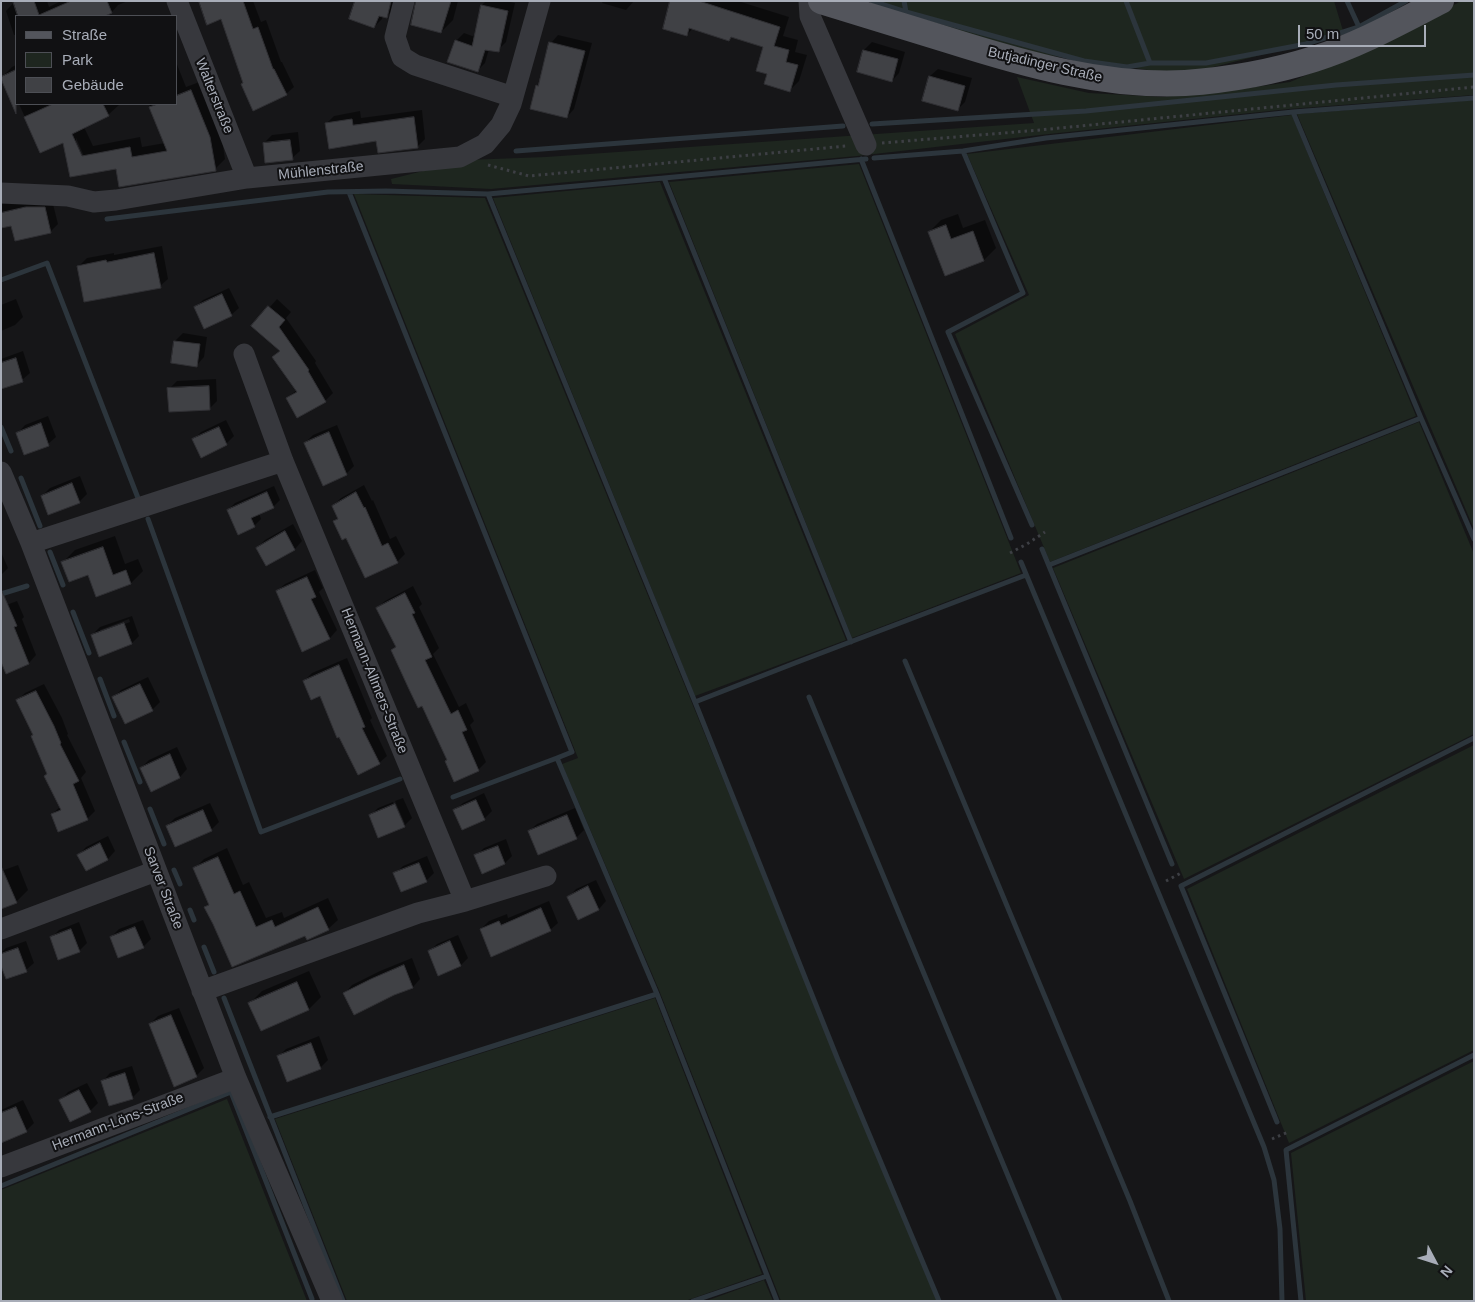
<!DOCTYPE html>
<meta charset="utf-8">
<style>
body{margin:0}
#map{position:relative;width:1475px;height:1302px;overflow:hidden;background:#161618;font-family:Arial,sans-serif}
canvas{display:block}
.frame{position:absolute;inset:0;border:2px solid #a8adb8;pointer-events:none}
.legend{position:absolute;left:15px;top:15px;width:162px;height:90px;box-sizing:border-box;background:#111113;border:1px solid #4d4f55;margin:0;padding:6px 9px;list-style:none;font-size:15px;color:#a8adb8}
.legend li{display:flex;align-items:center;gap:10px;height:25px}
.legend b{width:25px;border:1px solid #4d4f55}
.north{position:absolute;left:1410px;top:1237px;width:50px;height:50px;-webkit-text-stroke:4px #111113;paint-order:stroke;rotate:130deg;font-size:14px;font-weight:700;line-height:20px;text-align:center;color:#a8adb8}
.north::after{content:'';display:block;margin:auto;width:18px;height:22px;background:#a8adb8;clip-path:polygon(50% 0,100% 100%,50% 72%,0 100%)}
.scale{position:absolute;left:1298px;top:25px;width:128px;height:22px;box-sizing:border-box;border:2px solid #a8adb8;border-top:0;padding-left:6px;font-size:15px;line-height:18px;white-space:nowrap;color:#a8adb8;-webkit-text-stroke:4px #111113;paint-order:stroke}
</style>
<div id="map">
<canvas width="1475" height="1302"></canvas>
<div class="frame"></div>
<ul class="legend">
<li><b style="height:6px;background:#53555c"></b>Straße</li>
<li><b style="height:14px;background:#1e261f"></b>Park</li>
<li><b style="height:14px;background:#404145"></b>Gebäude</li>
</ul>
<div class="north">N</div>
<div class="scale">50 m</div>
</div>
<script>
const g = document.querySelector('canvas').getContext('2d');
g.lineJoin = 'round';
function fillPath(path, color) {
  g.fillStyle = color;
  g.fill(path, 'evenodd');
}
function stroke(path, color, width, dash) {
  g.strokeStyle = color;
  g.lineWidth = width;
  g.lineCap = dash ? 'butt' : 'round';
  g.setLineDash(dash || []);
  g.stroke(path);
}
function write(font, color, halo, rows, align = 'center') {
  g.font = font + ' Arial,sans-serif';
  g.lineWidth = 4;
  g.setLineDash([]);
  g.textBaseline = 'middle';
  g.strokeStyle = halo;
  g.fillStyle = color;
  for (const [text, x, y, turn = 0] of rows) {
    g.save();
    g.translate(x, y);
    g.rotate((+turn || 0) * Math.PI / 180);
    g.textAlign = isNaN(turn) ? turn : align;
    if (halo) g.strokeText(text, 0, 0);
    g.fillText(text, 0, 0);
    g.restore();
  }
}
fillPath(new Path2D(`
 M877,1h457l10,33 -162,41 -183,-27z
 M1461,1h13v94l-185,14 -240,25 -192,22 -366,33 -99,-5 -1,-5 76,-19 79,-3 488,-34 -17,-46 72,16 74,4 64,-6 63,-9 106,-45z
 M1474,100v429l-177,-415z
 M1292,115l124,301 -366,146 -95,-228 74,-39 -62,-141z
 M859,164l162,409 -169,65 -183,-456z
 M660,182l186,458 -151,56 -202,-498z
 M354,194l131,4 452,1103h-156l-122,-311 -97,-226 16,-6z
 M1419,422l55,132v180l-290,145 -131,-311z
 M1474,745v305l-185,93 -102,-254z
 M655,998l107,276 -77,27h-338l-72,-182z
 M1474,1061v240h-168l-15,-148z
 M227,1099l80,202h-306v-111z
 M764,1280l9,21h-67z`), '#1e261f');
fillPath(new Path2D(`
 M15,1h32l2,6 12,-6h67l-10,4 -6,7 -11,4h-85v19h-2l-8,-24z
 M200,1h53l8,21 5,-2 15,42h1l12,25 -8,7 -42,-12 -22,-64z
 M357,1h39l-2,8 -7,7 -4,-1 -1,4 -8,8z
 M417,1h41l-5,19 -12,12z
 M486,1h21l8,2 -9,39 -8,8 -9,-1 -4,14 -8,8 -21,-30 8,-8 11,4 7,-32z
 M603,1h31l-8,9 -24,-7z
 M672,1h66l51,16 -6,19 15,4 -3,12 12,3 -8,26 -10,10 -21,-18 -3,-27 -32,-10 -4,4 -36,-12 -6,7z
 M558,35l34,8 -18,66 -7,8 -30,-31 3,-4 11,-39z
 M872,42l33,10 -6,21 -7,8 -34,-10 6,-21z
 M176,62l10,25 16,-6 18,45 5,33 -10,10 -98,-2 -46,9 -7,-35 -24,10 -21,-47h99l1,1 -11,10 -24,12 9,19 47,-9 2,10 23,-4 -16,-39h27zM76,138l10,23 -2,1 -8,-17z
 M16,65v34l-4,2 -10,-24 10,-10z
 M938,69l34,9 -7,24 -8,8 -27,-34z
 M422,110l3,29 -8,8 -39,-7 -52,-16 8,-8 26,-5 1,7z
 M298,132l2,19 -8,7 -28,-15 8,-8z
 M1,197l51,3 6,24 -8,8 -38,-7 -11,2z
 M958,214l5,14 22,-8 11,28 -12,12 -38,15 -17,-43 12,-12z
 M162,246l6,33 -8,7 -81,-20 8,-8 27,-5v2z
 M229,288l10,20 -8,7 -36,-7 8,-8z
 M16,299l7,18 -8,8 -14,6v-26z
 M277,299l14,13 -5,6 30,43 -1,2 18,30 -8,8 -38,-3 10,-8 -24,-33 8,-7 -28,-24z
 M183,333l24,4 -3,20 -7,8 -22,-24z
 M23,351l7,22 -8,7 -21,8v-29z
 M216,379l1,22 -8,8 -40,-20 8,-8z
 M48,416l8,21 -8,7 -30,-11 7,-8z
 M226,420l8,16 -8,8 -32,-5 7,-7z
 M337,425l17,41 -8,8 -41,-31 8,-8z
 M80,476l7,18 -8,8 -37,-6 8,-8z
 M364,485l8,16 1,-1 17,39 6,-3 9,18 -8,8 -50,-25 -12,-16 4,-3 -6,-12 8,-8z
 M274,486l6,14 -7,7 -14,6 2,6 -7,7 -26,-16 7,-7z
 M293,524l9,17 -7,8 -29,15 -9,-16 8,-8z
 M115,536l10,28 13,-5 5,12 -12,12 -42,-10 -26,-11 12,-12z
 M1,552l7,16 -7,7z
 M315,570l8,18 -4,4 18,38 -7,8 -27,13 -26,-60 8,-7z
 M413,586l9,18 -3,3 20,41 -6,6 26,53 7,-4 8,18 -4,4 16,37 -8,8 -30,-10 -26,-56 -29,-54 4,-4 -20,-38 8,-7z
 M17,601l7,16 -2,2 14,36 -7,8 -22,9 -6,-65z
 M132,616l7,20 -7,7 -40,-8 8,-8zM129,619l1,3 -30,11v-3z
 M347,658l25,60 -2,2 17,36 -8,7 -58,-69 -17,-13 8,-8z
 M148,677l12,25 -8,8 -38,-13 7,-7z
 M44,684l18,34 6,16 -1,1 19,37 -5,6 14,33 -8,8 -35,-5 9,-8 -27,-72 -17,-33 8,-8z
 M177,747l10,22 -7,8 -29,13 -10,-22 8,-8z
 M484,793l8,18 -8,8 -29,-9 8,-7z
 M403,798l9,20 -8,8 -34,-10 8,-8 15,-6 9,22h3l-10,-23z
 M210,803l9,19 -8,8 -44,-4 8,-8z
 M575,808l9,22 -8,8 -47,-7 8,-7z
 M108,836l7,15 -7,8 -22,10 -7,-14 7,-8z
 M506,839l6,17 -7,7 -29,-7 8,-8z
 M227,848l16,37 6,-3 17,36 16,-6 2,6 44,-20 10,22 -10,9 -22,5 -74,31 -26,-58 4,-4 -16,-34 10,-10z
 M427,856l7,17 -8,8 -31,-7 8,-8z
 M18,865l10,25 -12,12 -15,-31z
 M596,880l10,21 -7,8 -20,10 -10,-22 7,-8z
 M549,901l9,22 -8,7 -69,-1 8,-8 18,-7 1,4z
 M143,920l8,19 -8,8 -32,-10 8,-8z
 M79,922l8,21 -8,8 -27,-14 7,-7z
 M458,935l10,23 -7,7 -32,-13 8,-8z
 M26,941l8,22 -8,7 -25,-7v-10l5,-5z
 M412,958l8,21 -7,8 -20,7 -48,-1 7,-8 28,-14z
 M309,971l12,26 -12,12 -48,21 -11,-27 12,-12z
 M179,1008l25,60 -8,8 -46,-52 8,-8z
 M319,1036l9,24 -8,8 -42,-11 8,-8z
 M132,1066l8,24 -8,8 -29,-17 7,-8z
 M87,1083l11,20 -8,8 -29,-11 7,-8z
 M23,1100l11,23 -8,8 -25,11v-32z`), '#0007');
stroke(new Path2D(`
 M872,1l34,11 178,49 43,6 23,-4h56l100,-19 53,-17 47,-26
 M904,1l2,11
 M1126,1l24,62
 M1347,1l12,26
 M1293,112l128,306 53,121
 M872,124l214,-13 250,-26 138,-10
 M516,151l327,-25
 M963,151l60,142 -75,39 84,193
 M874,158l89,-7 83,-13 247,-26 181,-14
 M861,159l150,379
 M664,178l187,464
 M349,192l223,560 -15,6 100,236 120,307
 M488,194l207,508 143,358 101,241
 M107,219l221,-27 58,-1 102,3 176,-16 202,-19
 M1,280l46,-17 91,235
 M1,427l10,24
 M21,478l19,48
 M148,519l113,313 139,-53
 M1042,549l130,315
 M50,552l13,33
 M1021,562l243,585 10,33 6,49 2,72
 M1049,565l372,-147
 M1,594l26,-8
 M73,612l16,41
 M905,661l225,540 39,100
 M100,679l14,37
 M809,697l251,604
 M695,702l100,-39 231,-88
 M124,742l16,40
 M453,797l104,-39
 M150,809l14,35
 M174,870l6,14
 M190,910l4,10
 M204,947l10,25
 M224,998l119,303
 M270,1117l387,-123
 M1277,1122l-96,-236 293,-148
 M1,1186l230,-94 81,207
 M693,1301l74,-25
 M1301,1301l-15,-151 188,-95`), '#2c353c', 5);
const building = new Path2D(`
 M13,1h21l5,14 32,-14h36l5,12 -7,3h-87z
 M199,1h44l10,28 5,-2 15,42h1l13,26 -34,16 -12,-27 2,-1 -22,-64 -14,6z
 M355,1h36l-4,17 -8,-2 -5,12 -25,-9z
 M416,1h35l-10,32 -30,-8z
 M670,1h29l81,26 -6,19 15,4 -3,12 12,3 -8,27 -26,-8 3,-10 -11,-3 7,-24 -32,-10 -2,4 -40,-13 -2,8 -24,-7z
 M481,5l27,6 -9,41 -14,-2 -7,22 -31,-10 8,-22 17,6z
 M549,42l36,9 -18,67 -37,-9 6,-24 2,1z
 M863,50l35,9 -6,23 -35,-10z
 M16,70v44l-15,-35v-2z
 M929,76l36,10 -7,25 -36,-10z
 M191,90l19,47 6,34 -97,16 -3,-18 -46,8 -7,-34 -23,10 -16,-36 29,-13h50l6,12 -37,18 10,22 48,-9 2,10 35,-6 -18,-44 9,-3h18v-8z
 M414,117l4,31 -40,5 -2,-12 -47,8 -4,-26 27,-4 1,6z
 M290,140l3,20 -28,3 -2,-20z
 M26,207h19l6,26 -36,8 -4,-15 -10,2v-15z
 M946,225l5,14 22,-8 11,30 -39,15 -17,-44z
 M154,253l7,35 -77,14 -7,-36 29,-6 1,2z
 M222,294l10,22 -28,13 -10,-22z
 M268,306l17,14 -6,7 30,43 -1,1 18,31 -29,16 -11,-20 11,-6 -25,-35 8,-6 -29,-25z
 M174,341l26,3 -3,23 -26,-4z
 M16,358l7,24 -22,7v-26z
 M209,386l1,24 -41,2 -2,-24z
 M41,423l8,23 -25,9 -8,-22z
 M219,427l8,18 -26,13 -9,-19z
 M329,432l18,43 -24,11 -19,-43z
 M72,483l8,20 -32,12 -7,-19z
 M267,492l7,16 -23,10 4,9 -17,8 -11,-25z
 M356,492l8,16 1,-1 17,39 6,-3 10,20 -33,15 -19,-40 -4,2 -9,-19 5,-2 -6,-13z
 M285,531l10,19 -29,16 -10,-18z
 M103,547l10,28 13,-5 5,14 -35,13 -8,-22 -19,7 -8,-20z
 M307,577l9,20 -5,2 19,40 -28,13 -26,-61z
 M1,589l16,37 -3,1 15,37 -23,10 -5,-12z
 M405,593l10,20 -3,1 20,43 -7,3 26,54 7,-4 9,20 -5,2 17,39 -25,11 -9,-21 2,-1 -25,-54 -4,2 -10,-21 -17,-37 5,-3 -20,-39z
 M124,623l8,21 -33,13 -8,-22z
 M339,665l26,62 -3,1 18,36 -22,11 -19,-38 -2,1 -17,-42 -9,4 -8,-19z
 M140,684l13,27 -28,13 -13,-27z
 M36,691l18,35 7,17 -1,1 19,37 -6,3 15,36 -30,12 -7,-18 10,-4 -17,-34 3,-2 -16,-38 2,-1 -17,-35z
 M170,754l10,24 -29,14 -11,-24z
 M476,800l9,20 -23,10 -9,-20z
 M395,804l10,23 -27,11 -9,-23z
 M203,810l9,21 -37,16 -9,-21z
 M567,815l10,24 -39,16 -10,-24z
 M100,843l8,17 -22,11 -9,-16z
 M498,846l7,18 -23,10 -8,-19z
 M218,857l16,37 6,-3 16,36 16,-7 3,7 43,-20 11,23 -22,10 -2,-4 -73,31 -19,-43 -9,-17 5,-2 -16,-37z
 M419,863l8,19 -26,10 -8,-19z
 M1,866l16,37 -16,6z
 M588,886l11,24 -21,10 -11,-23z
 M541,908l10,23 -60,26 -11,-28 19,-8 2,4z
 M135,927l9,21 -26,10 -8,-21z
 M71,929l9,23 -22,8 -8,-23z
 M450,941l11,25 -23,10 -10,-25z
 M18,948l9,24 -21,7 -5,-13v-12z
 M404,965l9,23 -19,7 -40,20 -11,-22 28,-14z
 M297,982l12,28 -48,21 -13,-28z
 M171,1015l26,62 -23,10 -25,-63z
 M311,1043l10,26 -34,13 -10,-26z
 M125,1073l8,26 -24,7 -8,-25z
 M79,1090l12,22 -21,10 -11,-22z
 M16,1107l11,25 -26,11v-30z`);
fillPath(building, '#404145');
stroke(building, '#303034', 1);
stroke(new Path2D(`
 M882,143l158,-13 434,-43
 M488,165l41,11 317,-30
 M1010,553l17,-9 18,-12
 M1166,881l17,-9
 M1272,1139l16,-7`), '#3d3f44', 3, [2.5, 4]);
stroke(new Path2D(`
 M177,1l70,177
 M404,1l-9,36 7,20 13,8 98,32
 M809,1l1,15 56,129
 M1,193l67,3 26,6 22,-2 131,-22 213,-21 25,-13 16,-19 10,-21 29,-103
 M244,354l39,107 182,440
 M1,472l30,71 205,535 96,223
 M31,543l252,-82
 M1,929l155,-58
 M202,991l216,-78 47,-12 81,-25
 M1,1167l235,-89`), '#37383d', 21);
stroke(new Path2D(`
 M821,1c42,13 85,26 127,39 76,24 156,47 237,43 43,-3 88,-11 129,-24 45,-14 86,-37 127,-58`), '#53555c', 26);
write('14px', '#a8adb8', '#111113', [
 ["Butjadinger Straße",1045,65,13],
 ["Walterstraße",214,96,68],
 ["Mühlenstraße",321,171,-6],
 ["Hermann-Allmers-Straße",374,681,68],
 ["Sarver Straße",163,888,69],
 ["Hermann-Löns-Straße",118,1122,-21]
]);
</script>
